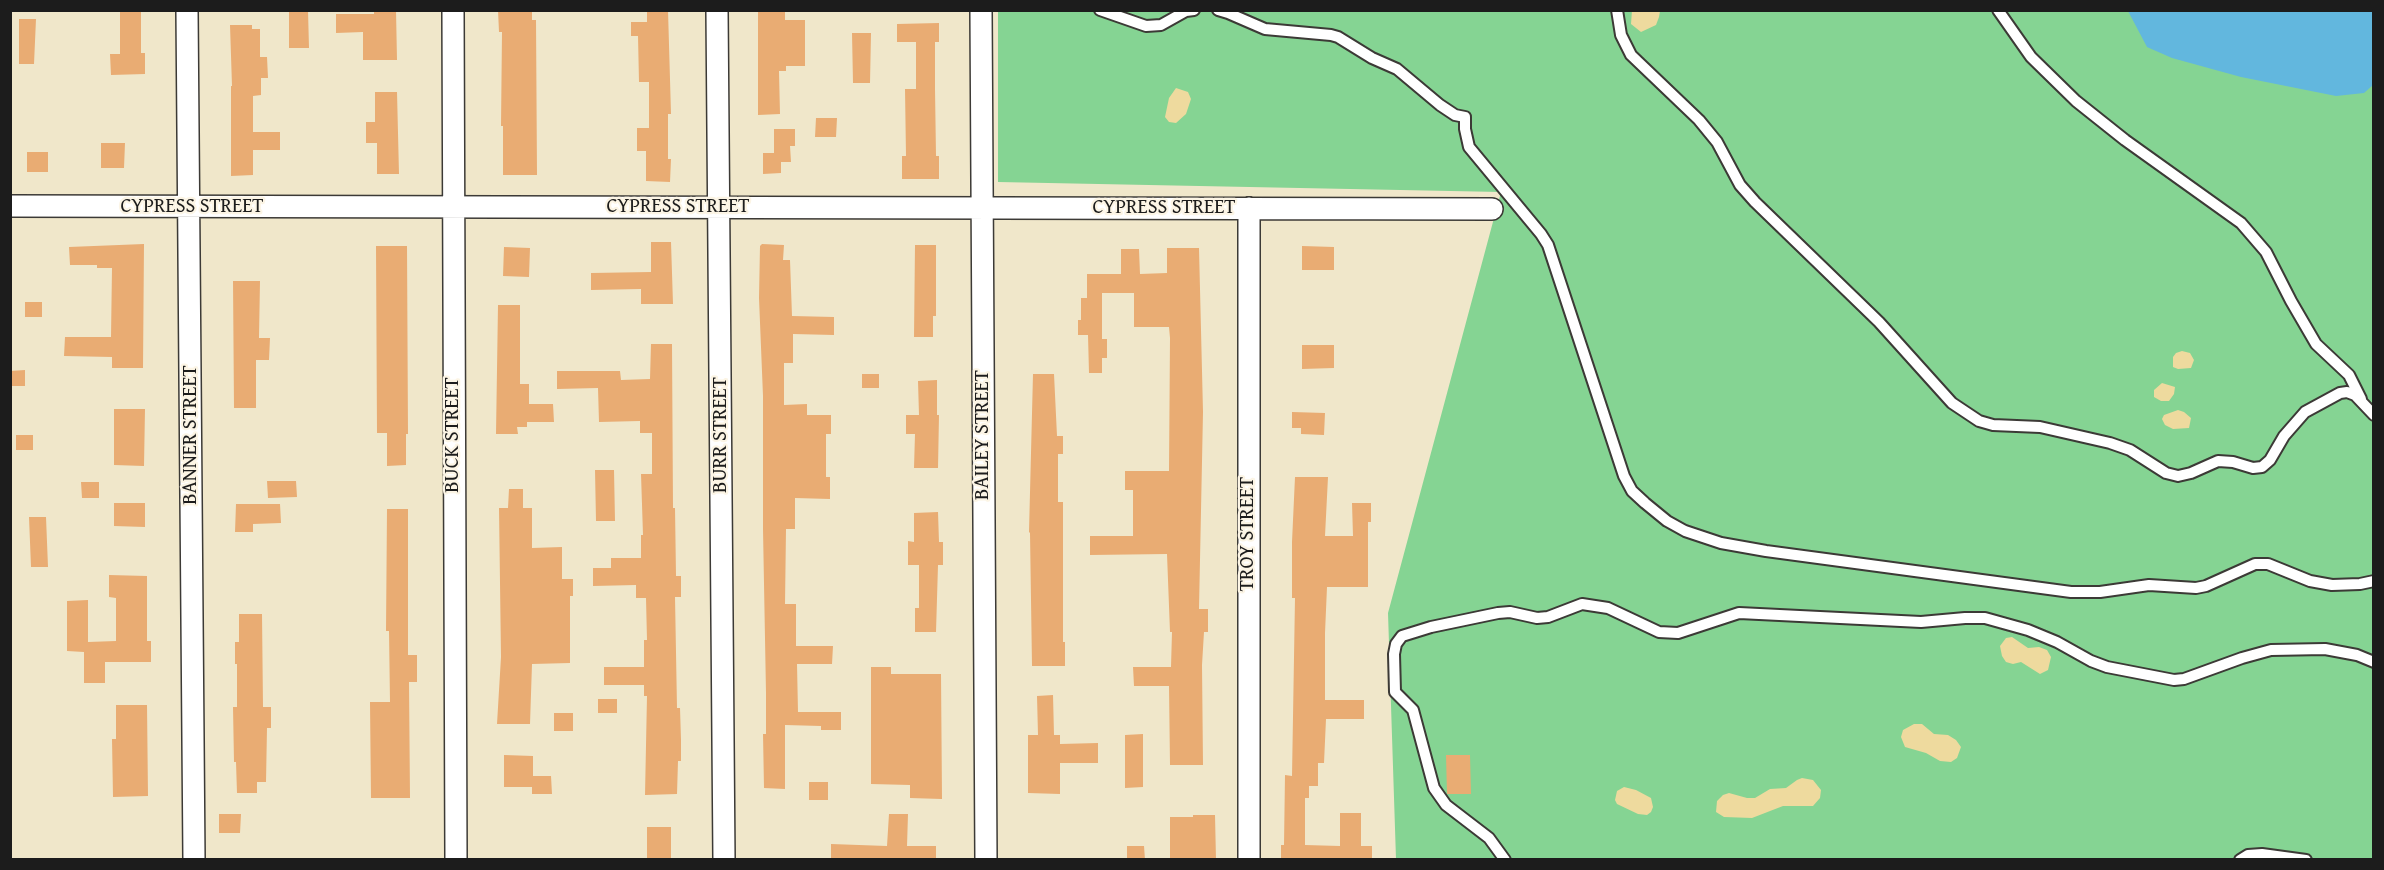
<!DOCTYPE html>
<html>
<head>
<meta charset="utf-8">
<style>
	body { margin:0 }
	#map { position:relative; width:2384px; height:870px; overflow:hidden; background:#f0e7ca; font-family:"Gentium Book Plus",serif }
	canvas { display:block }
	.frame { position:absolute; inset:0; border:12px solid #1c1c1c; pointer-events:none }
</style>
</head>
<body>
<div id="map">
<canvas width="2384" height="870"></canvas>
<div class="frame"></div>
</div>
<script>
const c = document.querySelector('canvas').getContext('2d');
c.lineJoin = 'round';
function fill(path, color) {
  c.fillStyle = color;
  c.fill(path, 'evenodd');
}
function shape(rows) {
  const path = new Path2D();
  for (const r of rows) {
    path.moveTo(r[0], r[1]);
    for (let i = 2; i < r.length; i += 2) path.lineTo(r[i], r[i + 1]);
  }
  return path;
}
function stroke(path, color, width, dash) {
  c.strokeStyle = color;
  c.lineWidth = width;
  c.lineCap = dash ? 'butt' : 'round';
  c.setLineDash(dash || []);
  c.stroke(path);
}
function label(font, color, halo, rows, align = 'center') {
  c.font = font + ' "Gentium Book Plus",serif';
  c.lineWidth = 4.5;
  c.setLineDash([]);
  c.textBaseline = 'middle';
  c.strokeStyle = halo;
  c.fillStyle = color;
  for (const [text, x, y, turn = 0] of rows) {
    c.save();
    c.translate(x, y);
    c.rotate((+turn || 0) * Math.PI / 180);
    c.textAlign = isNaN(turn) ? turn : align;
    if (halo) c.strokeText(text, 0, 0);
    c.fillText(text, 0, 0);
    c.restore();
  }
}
fill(shape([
	[998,11,2373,11,2373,859,1396,859,1388,613,1501,192,998,182]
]), '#85d493');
fill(shape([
	[1632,10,1660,11,1659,17,1656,25,1641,32,1631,24],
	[1176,88,1188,92,1191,99,1186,114,1176,123,1169,122,1165,117,1169,98],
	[2182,351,2190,353,2194,360,2191,368,2178,369,2173,367,2173,357,2176,353],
	[2162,383,2175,387,2174,394,2169,401,2161,401,2154,397,2154,390],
	[2178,410,2184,412,2191,418,2189,428,2173,429,2165,425,2162,419,2164,415],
	[2012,637,2028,648,2039,647,2047,650,2051,657,2048,670,2040,674,2021,662,2013,664,2006,662,2002,656,2000,646,2006,638],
	[1914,724,1922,724,1934,734,1948,735,1956,740,1961,747,1957,758,1951,762,1940,761,1926,753,1905,747,1901,737,1903,730],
	[1802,778,1813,780,1821,790,1820,798,1813,806,1783,806,1752,818,1724,817,1716,812,1717,801,1723,795,1729,793,1747,798,1755,798,1770,789,1786,788,1797,780],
	[1624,787,1636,790,1651,798,1653,807,1651,812,1647,815,1638,814,1617,804,1615,800,1617,791]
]), '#eeda9e');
fill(shape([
	[2128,11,2373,11,2373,85,2364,93,2336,96,2241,77,2172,58,2147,47]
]), '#62b7de');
fill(shape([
	[120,10,141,10,141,53,145,53,145,74,111,75,110,54,120,54],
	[289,10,308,10,309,48,289,48],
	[374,10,396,10,397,60,363,60,363,32,336,33,336,14,374,14],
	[498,10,532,10,532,20,536,20,537,175,503,175,503,126,501,126,502,32,499,32],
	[647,10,668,10,671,114,668,114,668,159,671,159,670,182,646,181,646,151,637,151,637,128,649,128,649,82,639,82,638,36,631,36,631,22,647,22],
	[758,10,785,10,785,20,805,20,805,66,786,66,786,71,779,71,780,114,758,115],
	[19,19,36,19,34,64,19,64],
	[939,23,939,42,935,42,935,89,936,156,939,156,939,179,902,179,902,156,906,156,905,89,916,89,916,42,897,42,897,24],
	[230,25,252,25,252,29,260,29,260,57,267,57,268,78,261,78,261,95,253,96,253,132,280,132,280,150,253,150,253,175,231,176,231,86,232,86],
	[852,33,871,33,870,83,853,83],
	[375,92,397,92,399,174,377,174,377,143,366,143,366,122,375,122],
	[816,118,837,118,836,137,815,137],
	[774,129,795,129,795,146,790,146,791,162,781,162,781,173,763,174,763,153,774,153],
	[101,143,125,143,124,168,101,168],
	[27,152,48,152,48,172,27,172],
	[651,242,671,242,673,304,641,304,641,289,591,290,591,273,651,272],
	[144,244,143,368,112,368,112,357,64,356,65,337,111,337,112,268,97,268,97,265,70,265,69,247],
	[762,244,784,245,783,260,790,260,792,316,834,317,834,335,793,334,793,363,784,363,784,405,807,404,807,415,831,415,831,434,826,434,826,477,830,477,830,499,795,498,795,529,786,529,785,604,796,604,796,646,833,646,832,664,797,664,798,712,841,712,841,730,821,730,821,726,785,725,785,789,764,788,763,734,766,734,766,693,763,529,763,396,759,298,760,246],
	[915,245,936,245,936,316,933,316,933,337,914,337],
	[376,246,407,246,408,434,406,434,406,465,387,466,387,433,377,433],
	[1302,246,1334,247,1334,270,1302,270],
	[504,247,530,248,529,277,503,276],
	[1167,248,1199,248,1203,412,1199,609,1208,609,1208,632,1204,632,1202,665,1203,765,1170,765,1169,686,1134,686,1133,667,1171,667,1172,632,1170,632,1167,554,1090,555,1090,536,1133,536,1133,490,1125,490,1125,471,1169,471,1170,338,1169,327,1134,327,1134,293,1102,293,1102,339,1107,339,1107,358,1102,358,1102,373,1089,373,1088,335,1078,335,1078,320,1081,320,1081,298,1087,298,1087,274,1121,274,1121,249,1139,249,1140,274,1167,273],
	[233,281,260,281,259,338,270,338,269,360,256,360,256,408,234,408],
	[25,302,42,302,42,317,25,317],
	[498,305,520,305,520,384,529,384,529,404,553,404,554,422,527,422,527,427,517,427,518,434,496,434],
	[651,344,672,344,673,508,675,508,676,576,681,576,681,597,675,597,677,708,680,708,681,740,681,761,678,761,677,794,645,795,647,696,644,696,644,685,604,685,604,667,644,667,644,640,647,640,646,598,636,598,636,585,593,586,593,568,611,568,611,558,641,558,641,535,643,535,641,474,652,474,652,433,640,433,640,421,599,422,598,388,557,389,557,371,620,371,621,380,650,379],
	[1302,345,1334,345,1334,368,1302,369],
	[25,370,25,386,10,386,10,371],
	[862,374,879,374,879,388,862,388],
	[1033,374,1054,374,1057,436,1063,436,1063,454,1058,454,1058,502,1063,502,1063,642,1065,642,1065,666,1032,666,1030,533,1029,532],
	[937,380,937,415,939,415,938,468,914,468,915,434,906,434,906,415,919,415,918,381],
	[114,409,145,409,144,466,114,465],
	[1292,412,1325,413,1324,435,1301,434,1301,428,1292,428],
	[16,435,33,435,33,450,16,450],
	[595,470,614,470,615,521,596,521],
	[1295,477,1328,477,1325,536,1353,536,1352,503,1371,503,1371,522,1368,522,1368,587,1327,587,1325,633,1325,700,1364,700,1364,719,1326,719,1324,763,1318,763,1318,786,1309,786,1309,798,1305,798,1305,845,1340,846,1340,813,1361,813,1361,846,1372,846,1372,860,1281,860,1281,845,1284,845,1285,775,1292,776,1295,598,1292,598,1292,542],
	[267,481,296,481,297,497,268,498],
	[81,482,99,482,99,498,82,498],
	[509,489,523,489,523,508,532,508,532,548,562,547,562,579,573,579,573,596,570,596,570,663,532,664,530,724,497,724,501,657,499,508,508,508],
	[114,503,145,503,145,527,114,526],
	[236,504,280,504,281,523,253,524,253,532,235,532],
	[387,509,408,509,408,655,417,655,417,682,409,682,410,798,371,798,370,702,390,702,389,631,386,631],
	[938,512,939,542,943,542,943,565,938,565,936,632,915,632,915,608,919,608,919,565,908,565,908,541,914,542,914,513],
	[29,517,46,517,48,567,31,567],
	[109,575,147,576,147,641,151,641,151,662,105,662,105,683,84,683,84,652,67,651,67,601,88,600,88,642,116,641,116,598,109,597],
	[239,614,262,614,263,707,271,707,271,728,267,728,266,782,257,782,257,793,237,793,236,762,234,762,233,707,237,707,237,664,235,664,235,642,239,642],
	[871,667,891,667,891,674,941,674,942,799,910,798,910,785,871,784],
	[1053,695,1054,735,1060,735,1060,744,1098,743,1098,763,1060,763,1060,794,1028,793,1028,735,1038,735,1037,696],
	[598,699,617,699,617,713,598,713],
	[116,705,147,705,148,796,113,797,112,739,116,739],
	[554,713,573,713,573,731,554,731],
	[1143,734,1143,787,1125,788,1125,735],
	[504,755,533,756,533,776,551,776,552,794,532,794,532,787,504,787],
	[1446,755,1470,755,1471,794,1447,794],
	[809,782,828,782,828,800,809,800],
	[219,814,241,814,240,833,219,833],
	[889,814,908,814,907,846,936,846,936,860,831,860,831,844,887,846],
	[1193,815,1215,815,1216,860,1170,860,1170,817,1193,817],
	[647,827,671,827,671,860,647,860],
	[1127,846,1144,846,1145,860,1127,860]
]), '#e9ac73');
const lane = shape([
	[1100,10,1146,26,1161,25,1186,11,1194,10],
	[1218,10,1228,13,1265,29,1331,35,1338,37,1372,58,1397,69,1440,105,1455,115,1465,117,1465,129,1469,147,1541,234,1548,245,1624,476,1632,491,1645,503,1667,521,1685,531,1721,543,1766,551,2071,592,2100,592,2149,585,2196,588,2206,586,2255,564,2268,564,2310,581,2332,585,2360,584,2374,581],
	[1617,10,1621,35,1631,55,1699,120,1717,142,1740,185,1755,202,1879,322,1952,403,1979,421,1993,425,2040,427,2110,443,2130,450,2166,473,2178,476,2191,473,2218,461,2233,462,2253,468,2262,467,2270,460,2284,436,2305,412,2340,393,2347,392,2355,395,2374,415],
	[1998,10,2031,57,2076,101,2125,140,2241,223,2266,252,2291,301,2316,344,2349,375,2361,399],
	[1505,860,1489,838,1446,805,1434,788,1413,710,1395,692,1394,654,1396,644,1402,636,1431,627,1498,613,1510,612,1537,618,1548,617,1582,604,1608,608,1659,632,1678,633,1739,613,1921,622,1965,618,1985,618,2028,630,2057,642,2091,661,2107,667,2174,680,2184,679,2242,658,2271,650,2325,649,2357,655,2374,662],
	[2240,860,2248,855,2262,854,2306,860]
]);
const street = shape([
	[187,10,194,860],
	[453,10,456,860],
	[717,10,724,860],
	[981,10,986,860],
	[10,206,1492,209],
	[1249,208,1249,860]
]);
stroke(lane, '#3c3a36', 14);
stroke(street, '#3c3a36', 24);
stroke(lane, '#fff', 10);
stroke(street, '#fff', 21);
label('20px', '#1c1c1c', '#fcf5e5', [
	["CYPRESS STREET",192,207],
	["CYPRESS STREET",678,207],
	["CYPRESS STREET",1164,208],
	["BANNER STREET",191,435,-90],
	["BUCK STREET",453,435,-90],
	["BURR STREET",721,435,-90],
	["BAILEY STREET",983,435,-90],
	["TROY STREET",1248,534,-90]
]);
</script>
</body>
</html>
